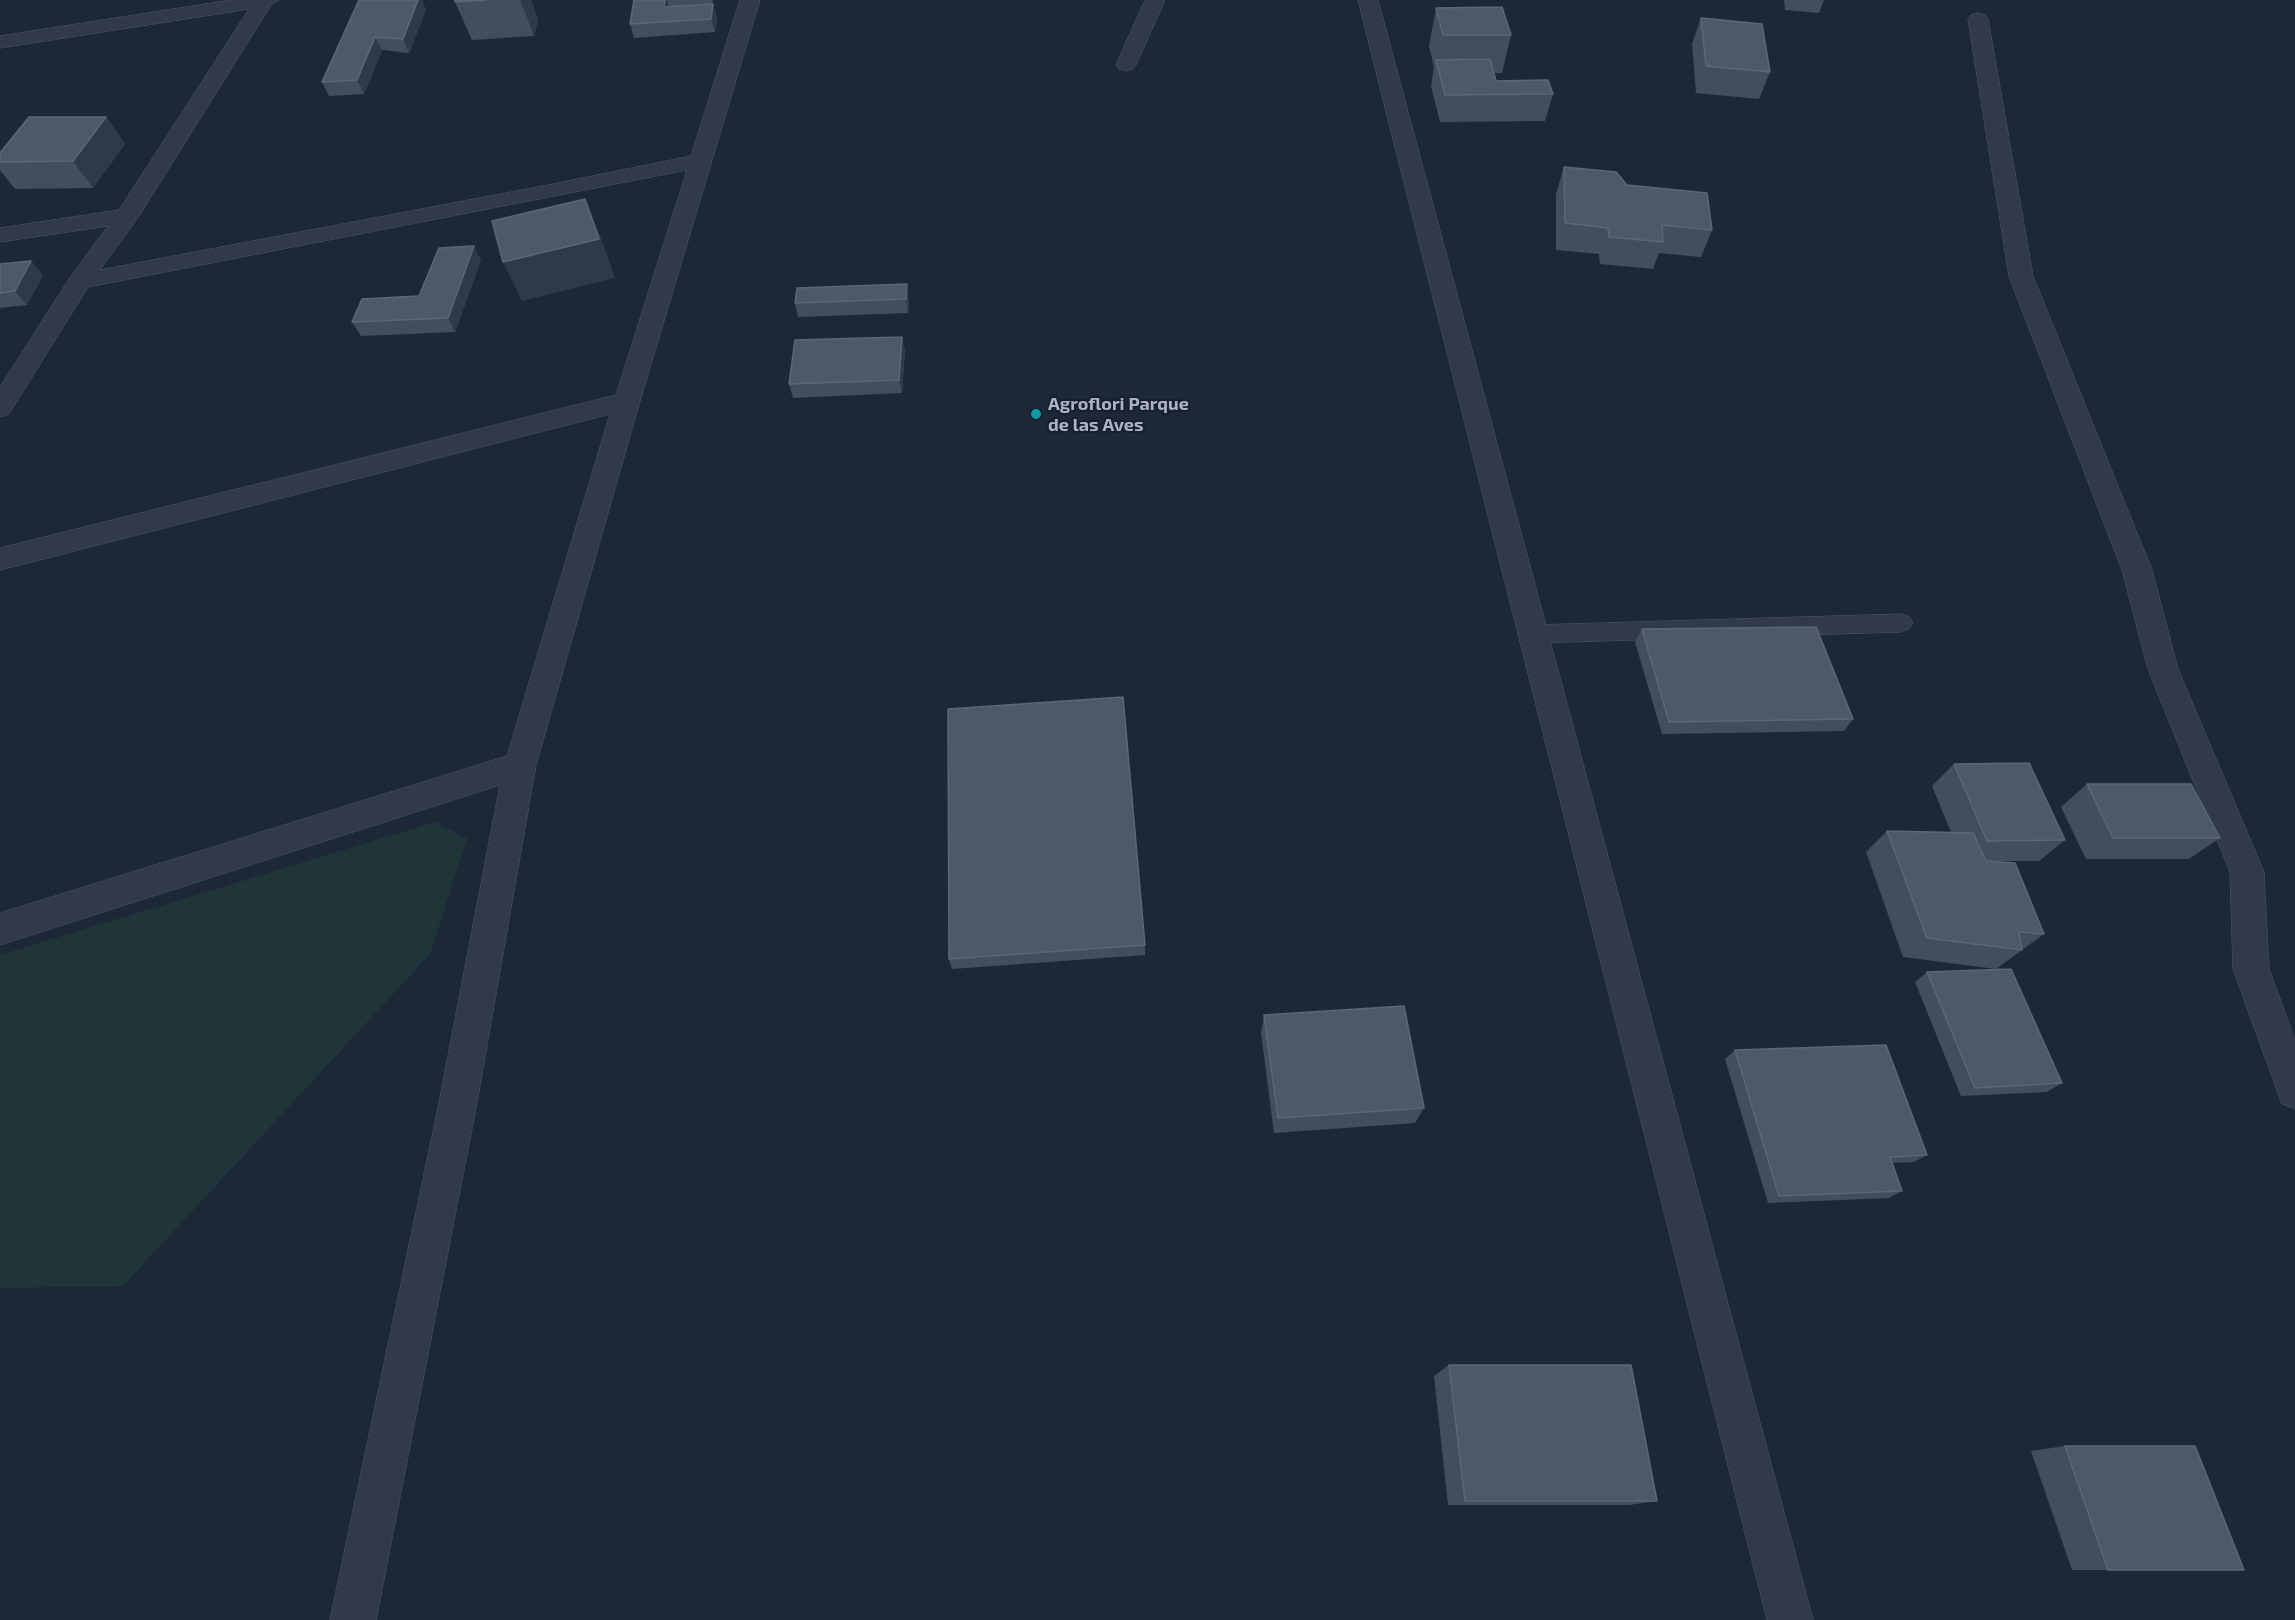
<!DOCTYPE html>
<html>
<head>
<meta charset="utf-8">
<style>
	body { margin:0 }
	canvas { display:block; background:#1d2837 }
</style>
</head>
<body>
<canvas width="2295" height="1620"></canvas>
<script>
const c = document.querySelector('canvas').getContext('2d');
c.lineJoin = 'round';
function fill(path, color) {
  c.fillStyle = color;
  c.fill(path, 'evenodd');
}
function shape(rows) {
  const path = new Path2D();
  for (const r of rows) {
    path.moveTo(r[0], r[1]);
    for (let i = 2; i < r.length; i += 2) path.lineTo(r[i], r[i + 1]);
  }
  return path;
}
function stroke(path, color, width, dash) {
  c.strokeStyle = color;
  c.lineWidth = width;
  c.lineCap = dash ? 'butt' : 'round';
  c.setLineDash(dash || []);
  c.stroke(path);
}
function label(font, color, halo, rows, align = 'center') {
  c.font = font + ' "Exo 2",sans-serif';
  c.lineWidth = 4.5;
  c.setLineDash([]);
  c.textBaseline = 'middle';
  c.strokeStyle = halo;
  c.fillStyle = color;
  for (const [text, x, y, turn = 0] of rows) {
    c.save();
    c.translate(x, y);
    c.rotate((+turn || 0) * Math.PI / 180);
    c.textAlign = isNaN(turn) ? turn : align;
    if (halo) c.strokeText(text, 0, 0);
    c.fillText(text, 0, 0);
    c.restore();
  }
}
fill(shape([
	[435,822,467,839,430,954,123,1286,0,1288,0,955]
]), '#1f3538');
const service = shape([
	[1901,614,1909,617,1913,623,1909,629,1901,632,1534,643,1526,640,1522,634,1526,628,1534,625,1901,614]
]);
const minor = shape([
	[231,0,279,0,271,5,139,216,100,270,548,185,691,156,740,0,760,0,640,401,536,765,476,1108,376,1620,330,1620,438,1108,500,785,0,945,0,913,507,756,610,414,0,570,0,548,616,395,687,170,88,287,9,414,0,417,0,387,71,276,108,226,0,242,0,228,119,210,249,9,0,48,0,36,231,0],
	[1145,0,1165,0,1136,65,1133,69,1126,71,1119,69,1116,65,1145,0],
	[1358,0,1378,0,1813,1620,1767,1620,1358,0],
	[1978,13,1985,15,1988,19,2033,276,2152,570,2178,669,2264,872,2269,969,2295,1040,2295,1109,2282,1104,2233,969,2230,872,2148,669,2122,570,2009,276,1968,19,1971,15,1978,13]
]);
stroke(service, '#4e5766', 1);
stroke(minor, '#4e5766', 1);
fill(service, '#313a48');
fill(minor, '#313a48');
fill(shape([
	[359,0,426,10,409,53,382,50,364,94,329,96,322,82],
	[455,0,531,0,538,20,534,36,472,40,455,2],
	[634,0,713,0,712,4,717,17,715,32,634,38,630,24],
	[1784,0,1824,0,1819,13,1785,10],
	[1436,8,1511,35,1502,73,1494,73,1496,81,1553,94,1545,121,1440,122,1431,86,1434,67,1429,46],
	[1701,18,1770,72,1759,99,1696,93,1692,44],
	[106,117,125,144,93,188,15,189,0,170,0,153],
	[1564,167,1627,185,1712,230,1701,257,1659,253,1653,269,1600,264,1599,254,1556,250,1556,194],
	[481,260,455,332,361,336,352,322,419,296],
	[31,261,43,275,27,305,0,308,0,264],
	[909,298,908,313,798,317,795,303],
	[905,350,902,393,793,398,789,384],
	[1642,629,1853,719,1844,731,1662,734,1635,642],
	[1954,764,2065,840,2039,861,1989,861,2044,934,1996,969,1903,957,1866,852,1887,831,1951,832,1932,786],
	[2087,784,2220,838,2189,859,2086,859,2061,807],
	[1145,945,1145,955,952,969,949,959],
	[1927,972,2062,1083,2047,1092,1961,1096,1915,982],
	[1264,1015,1424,1108,1415,1123,1274,1133,1261,1033],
	[1735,1050,1927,1155,1914,1162,1892,1163,1902,1191,1889,1198,1768,1203,1725,1059],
	[1449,1365,1657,1501,1629,1505,1448,1505,1434,1376],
	[2065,1446,2244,1570,2072,1570,2031,1451]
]), '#414e60');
fill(shape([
	[418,0,422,0,426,10,409,53,403,39],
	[520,0,531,0,538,20,534,36],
	[665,0,667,0,670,8,664,7],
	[713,4,717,17,715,32,711,19],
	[375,37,382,50,364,94,357,80],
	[106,117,125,144,93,188,73,161],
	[585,199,601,238,615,278,522,301,503,262],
	[474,246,481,260,455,332,448,318],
	[31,261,43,275,27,305,15,291],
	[907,284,909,298,908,313,906,299],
	[902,337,905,350,902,393,899,380]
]), '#2e3a4b');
const building = shape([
	[359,0,418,0,403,39,375,37,357,80,322,82,359,0],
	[455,0,486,0,455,2,455,0],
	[634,0,665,0,664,7,713,4,711,19,630,24,634,0],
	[1502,7,1511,35,1443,35,1436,8,1502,7],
	[1701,18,1762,24,1770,72,1706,66,1701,18],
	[1490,59,1496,81,1548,80,1553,94,1445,95,1436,60,1490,59],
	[29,117,106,117,73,161,0,162,0,153,29,117],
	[1564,167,1616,172,1627,185,1707,193,1712,230,1662,225,1663,242,1609,237,1608,228,1565,223,1564,167],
	[585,199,599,239,503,262,492,221,585,199],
	[474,246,448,318,352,322,362,299,419,296,439,248,474,246],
	[31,261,15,291,0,293,0,264,31,261],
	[907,284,906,299,795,303,797,288,907,284],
	[902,337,899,380,789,384,795,340,902,337],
	[1816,627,1853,719,1669,722,1642,629,1816,627],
	[1123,697,1145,945,949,959,948,709,1123,697],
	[2029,763,2065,840,1987,841,1954,764,2029,763],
	[2087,784,2191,784,2220,838,2113,838,2087,784],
	[1887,831,1973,833,1986,861,2015,863,2044,934,2019,932,2022,950,1927,938,1887,831],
	[2011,969,2062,1083,1975,1088,1927,972,2011,969],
	[1404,1006,1424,1108,1278,1118,1264,1015,1404,1006],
	[1886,1045,1927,1155,1890,1157,1902,1191,1779,1196,1735,1050,1886,1045],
	[1449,1365,1631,1365,1657,1501,1465,1501,1449,1365],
	[2065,1446,2195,1446,2244,1570,2108,1570,2065,1446]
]);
fill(building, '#4c596b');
stroke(building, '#5b6779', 1.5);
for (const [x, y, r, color] of [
	[1036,414,6,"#0f9aa8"]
]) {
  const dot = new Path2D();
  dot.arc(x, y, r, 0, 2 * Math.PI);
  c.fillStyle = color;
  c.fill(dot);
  stroke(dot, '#171f2c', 2);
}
label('bold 18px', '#aab4c5', '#171f2c', [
	["Agroflori Parque",1048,404],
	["de las Aves",1048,425]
], 'left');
</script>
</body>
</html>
